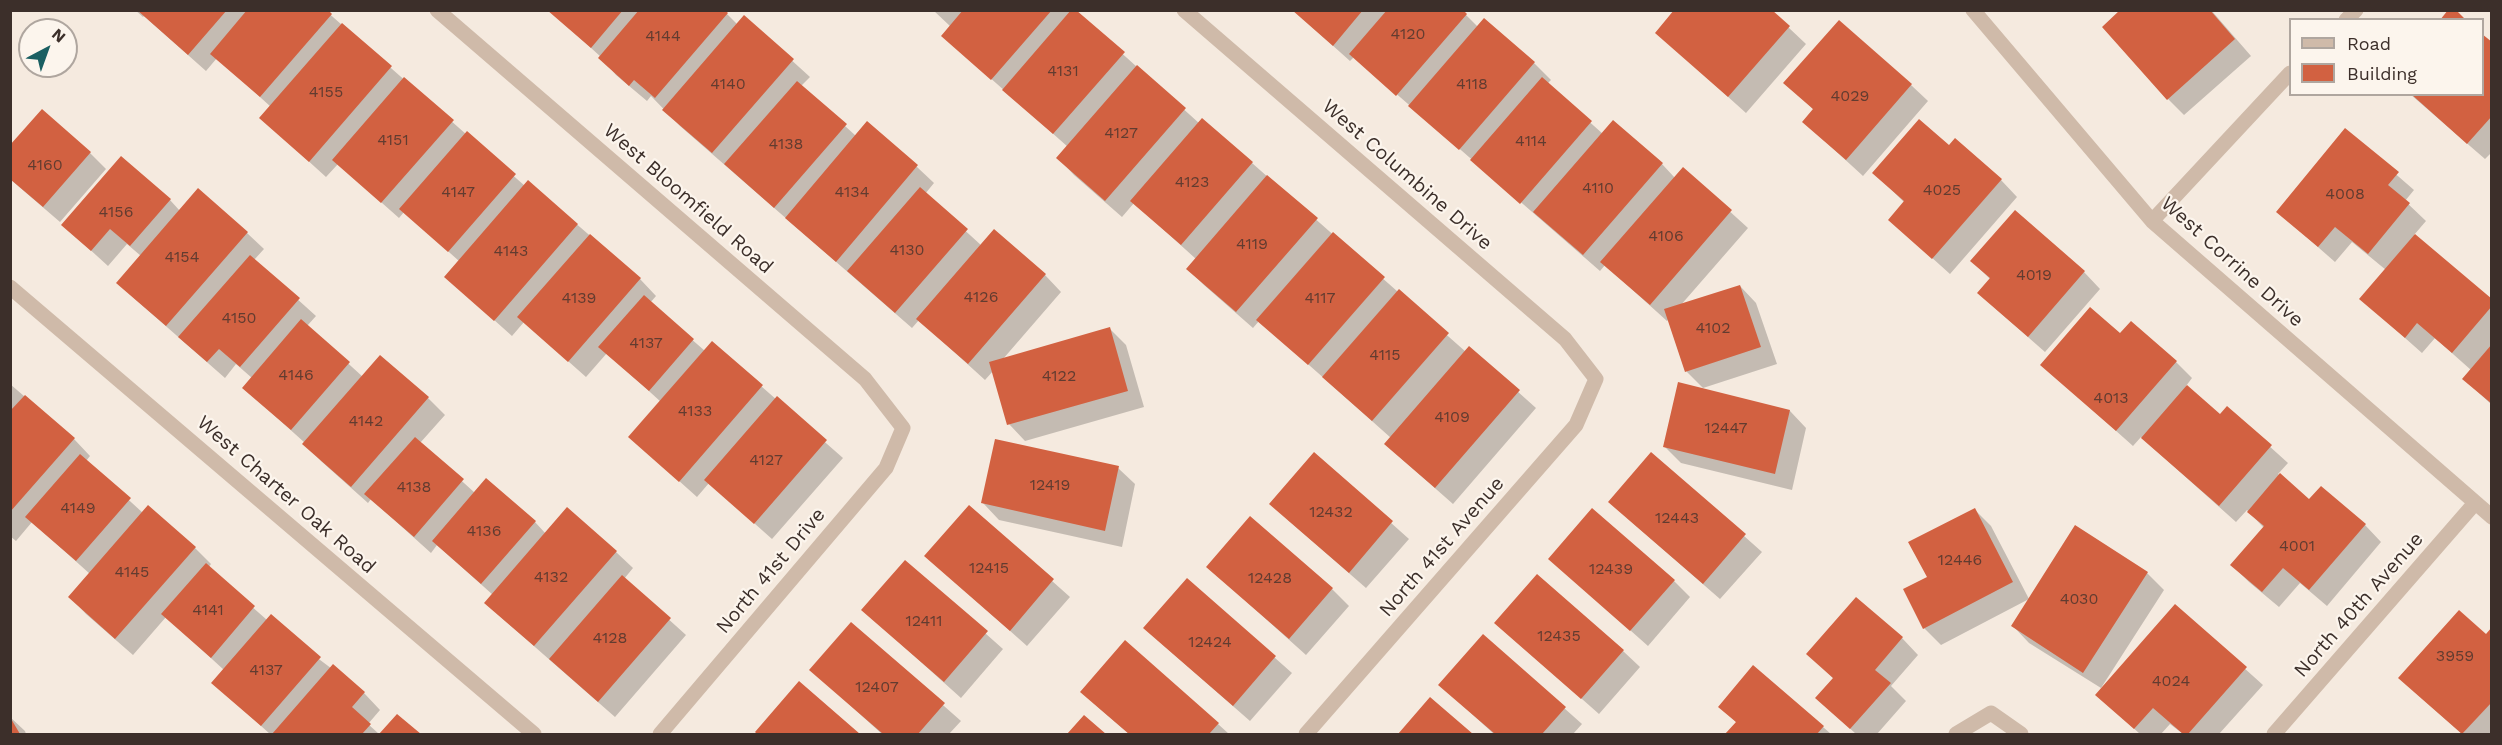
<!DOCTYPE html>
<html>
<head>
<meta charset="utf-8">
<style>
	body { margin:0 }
	#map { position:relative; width:2502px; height:745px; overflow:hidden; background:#f5eadf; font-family:"Work Sans",sans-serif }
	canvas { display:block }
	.frame { position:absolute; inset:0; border:12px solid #3c2f2a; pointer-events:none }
	.legend { position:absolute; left:2289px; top:18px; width:195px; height:78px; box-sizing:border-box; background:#fcf5ed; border:2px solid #afa69f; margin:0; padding:8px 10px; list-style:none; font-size:18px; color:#3c2f2a }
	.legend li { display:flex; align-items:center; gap:12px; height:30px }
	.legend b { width:30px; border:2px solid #afa69f }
	.north { position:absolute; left:18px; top:18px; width:60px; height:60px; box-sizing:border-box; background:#fcf5ed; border:2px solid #afa69f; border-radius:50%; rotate:41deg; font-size:16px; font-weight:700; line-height:24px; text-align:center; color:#3c2f2a }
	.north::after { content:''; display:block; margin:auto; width:21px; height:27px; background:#1a5f62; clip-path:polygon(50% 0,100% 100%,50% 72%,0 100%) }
</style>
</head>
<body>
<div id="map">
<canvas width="2502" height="745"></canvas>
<div class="frame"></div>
<ul class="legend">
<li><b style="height:8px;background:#cfbaa9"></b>Road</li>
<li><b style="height:16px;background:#d26141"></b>Building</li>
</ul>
<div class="north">N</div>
</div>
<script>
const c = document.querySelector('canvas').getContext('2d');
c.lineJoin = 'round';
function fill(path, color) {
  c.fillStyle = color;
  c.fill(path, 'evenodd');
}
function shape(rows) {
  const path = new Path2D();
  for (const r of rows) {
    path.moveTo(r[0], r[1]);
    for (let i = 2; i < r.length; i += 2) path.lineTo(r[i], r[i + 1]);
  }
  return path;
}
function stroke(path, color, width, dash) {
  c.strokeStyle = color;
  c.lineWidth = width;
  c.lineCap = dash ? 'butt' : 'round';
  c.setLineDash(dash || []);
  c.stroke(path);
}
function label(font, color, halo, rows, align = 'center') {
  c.font = font + ' "Work Sans",sans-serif';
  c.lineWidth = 4.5;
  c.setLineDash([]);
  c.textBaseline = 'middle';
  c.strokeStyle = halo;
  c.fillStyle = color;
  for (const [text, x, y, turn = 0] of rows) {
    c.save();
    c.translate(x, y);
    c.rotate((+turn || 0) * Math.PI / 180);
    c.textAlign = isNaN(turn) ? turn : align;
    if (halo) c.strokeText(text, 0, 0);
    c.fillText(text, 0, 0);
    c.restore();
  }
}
fill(shape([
	[135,10,325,10,525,186,528,182,640,279,656,296,650,303,705,351,712,343,843,458,772,539,709,483,697,497,630,437,661,402,607,353,586,377,524,322,512,336,446,277,459,261,404,212,399,218,338,164,326,177,261,118,271,107,217,58,206,71,144,16,143,17],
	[549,10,723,10,738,25,744,17,810,77,801,86,856,136,867,124,917,167,934,183,925,194,982,246,1045,275,1061,292,1003,359,1110,329,1126,345,1144,407,1025,441,1009,424,993,371,985,380,919,320,912,328,680,126,651,96,647,101,616,75,601,57],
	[933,10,1069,10,1071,13,1074,10,1200,124,1252,163,1466,352,1469,348,1536,408,1453,504,1403,460,1386,444,1391,438,1326,380,1259,321,1253,328,1204,285,1188,269,1196,259,1134,203,1122,217,1074,175,1058,158,1068,147,943,36,951,27],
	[1293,10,1461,10,1478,27,1484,20,1534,63,1551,80,1547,84,1603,134,1662,164,1675,178,1683,169,1748,228,1680,306,1740,286,1756,303,1777,364,1703,388,1687,372,1669,319,1667,321,1605,265,1600,271,1354,57,1350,61],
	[1770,10,1806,44,1746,113,1657,33],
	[2123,10,2211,10,2251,56,2184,115,2168,99],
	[2492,44,2492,152,2485,159,2410,94,2482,94],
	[1786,83,1911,85,1928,101,1863,176,1804,122,1814,110],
	[2345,130,2414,190,2405,201,2426,221,2414,235,2492,301,2492,405,2464,379,2471,370,2435,338,2422,353,2361,299,2386,270,2352,242,2335,262,2278,212],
	[1949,147,2001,180,2017,197,1950,274,1890,220,1905,203,1874,173],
	[90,153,106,169,60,222,10,179],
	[170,200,180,211,247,233,264,249,254,260,316,316,307,326,363,377,380,357,428,398,445,415,420,443,475,493,535,522,546,534,616,552,633,568,624,579,686,635,615,717,503,619,486,603,493,595,437,545,431,553,371,499,368,503,321,461,305,443,244,388,252,378,236,364,225,378,135,299,118,283,141,256,127,244,108,266,63,225],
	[1972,261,2084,272,2100,289,2045,352,1996,309,1991,280],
	[2120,335,2176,362,2192,378,2186,386,2220,416,2227,408,2288,463,2278,474,2310,501,2365,525,2381,542,2327,606,2300,583,2279,607,2249,582,2232,565,2264,528,2247,510,2236,522,2141,437,2133,446,2042,365],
	[10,384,74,439,90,456,86,461,143,513,195,548,211,564,208,568,267,620,364,693,380,710,368,724,379,734,270,734,213,683,224,670,166,617,133,655,86,614,70,597,90,574,32,522,16,541,10,536],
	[1790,411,1806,428,1792,490,1681,463,1664,446],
	[1314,454,1409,539,1366,588,1288,520],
	[1652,454,1762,552,1720,599,1627,518],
	[1118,468,1135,484,1122,547,999,520,983,503],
	[969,507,1070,597,1027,646,926,556],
	[1974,509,1991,526,2029,599,1941,645,1924,628,1929,578],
	[1550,559,1674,581,1690,597,1648,646],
	[905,562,1003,649,961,698,863,610],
	[1208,567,1332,589,1349,606,1306,655],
	[2147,573,2164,590,2101,688,2029,643,2013,626],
	[1187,580,1292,673,1250,721,1162,644],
	[2175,606,2263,685,2219,734,2183,734,2170,724,2161,734,2140,734,2097,695],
	[1496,623,1623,651,1640,667,1599,714],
	[851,624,961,721,949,734,882,734,811,670],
	[2492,631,2492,734,2462,734,2417,694],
	[1483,636,1582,724,1573,734,1494,734,1440,685],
	[1902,638,1918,655,1891,686,1906,701,1877,734,1856,734,1817,698,1834,679,1808,654],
	[1125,643,1218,724,1229,734,1129,734,1099,708,1082,692],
	[1754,667,1823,727,1831,734,1727,734,1737,723,1720,707],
	[799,683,858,734,759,734,757,732],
	[1430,699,1470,734,1400,734],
	[397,716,419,734,381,734],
	[10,717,25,731,26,734,10,734]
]), '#0003');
fill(shape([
	[137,10,227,10,188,55],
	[247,10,328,10,332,14,260,97,210,54],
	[547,10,623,10,591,48],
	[639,10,725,10,728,13,655,98,634,80,629,86,598,58],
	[963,10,1052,10,991,80,941,36],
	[1071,10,1076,10,1125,52,1053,134,1002,90],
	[1292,10,1363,10,1333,46],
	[1387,10,1463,10,1467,14,1396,96,1349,54],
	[1674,10,1772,10,1790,26,1728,97,1655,33],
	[2120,10,2210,10,2235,39,2167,100,2102,27],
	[2448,10,2456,10,2466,20,2440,20],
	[744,15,794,59,712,153,662,110],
	[1484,18,1535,62,1459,150,1408,106],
	[1839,20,1912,84,1846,160,1802,122,1813,109,1783,83],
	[342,23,392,66,309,162,259,118],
	[2482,34,2492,42,2492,116,2467,144,2411,94,2482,94],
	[1137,65,1186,108,1105,201,1056,158],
	[404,77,454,120,381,203,332,160],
	[1542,77,1592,121,1520,204,1470,160],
	[797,81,847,124,774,208,724,164],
	[42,109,91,152,43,207,10,179,10,145],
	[1202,118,1253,162,1181,245,1130,201],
	[1919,119,1949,145,1955,138,2002,179,1932,259,1888,220,1904,201,1872,173],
	[1613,120,1663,163,1583,255,1533,212],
	[867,121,918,165,836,262,785,218],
	[2345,128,2399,172,2388,185,2410,203,2368,254,2335,227,2318,247,2276,212],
	[467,131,516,174,448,252,399,209],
	[121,156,171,199,130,246,110,229,91,251,61,225],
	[1683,167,1732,210,1650,305,1600,262],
	[1267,175,1318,218,1236,312,1186,269],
	[528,180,578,224,494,321,444,277],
	[920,187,968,229,895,313,847,271],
	[198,188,248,232,166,326,116,283],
	[2015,210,2085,271,2028,337,1977,293,1990,278,1970,261],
	[994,229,1046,274,968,364,916,319],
	[1333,232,1385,277,1308,365,1256,320],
	[590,234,641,278,568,362,517,317],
	[2415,234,2492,299,2492,306,2452,353,2417,323,2405,338,2359,299],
	[250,255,300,298,240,367,219,349,207,362,178,337],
	[1740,285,1761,347,1685,372,1664,309],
	[1399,289,1449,333,1372,421,1322,377],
	[644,295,694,339,649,391,598,347],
	[2090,307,2120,333,2131,321,2177,361,2116,431,2040,365],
	[301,319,350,362,291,430,242,388],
	[1110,327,1128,391,1007,425,989,362],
	[712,341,763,385,679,482,628,437],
	[2492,344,2492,404,2462,379],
	[1469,346,1520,390,1435,488,1384,444],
	[380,355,429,397,351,487,302,444],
	[1678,382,1790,410,1775,474,1663,447],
	[2187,385,2220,414,2227,406,2272,445,2219,506,2141,438],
	[25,395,75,438,10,512,10,411],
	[777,396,827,440,754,524,704,480],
	[415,437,464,479,414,537,364,494],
	[995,439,1119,466,1105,531,981,503],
	[1314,452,1393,521,1349,573,1269,504],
	[1651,452,1746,534,1703,584,1608,502],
	[80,454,131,498,76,561,25,517],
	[2280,473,2309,499,2321,486,2366,524,2309,590,2283,568,2262,592,2230,565,2264,526,2247,512],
	[486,478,536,521,481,584,432,541],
	[148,505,196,547,115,639,68,597],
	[969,505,1054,579,1010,631,924,556],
	[567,507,617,551,534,646,484,603],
	[1592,508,1675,580,1630,631,1548,559],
	[1975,508,2013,582,1923,629,1903,589,1927,577,1908,542],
	[1250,516,1333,588,1289,639,1206,567],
	[2075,525,2148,572,2083,673,2011,626],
	[905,560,988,631,944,682,861,610],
	[206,563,255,606,211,658,161,614],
	[1537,574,1624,650,1581,699,1494,623],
	[622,575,671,618,598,702,549,659],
	[1187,578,1276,656,1233,706,1143,628],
	[1856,597,1903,637,1875,670,1891,683,1850,729,1815,698,1833,678,1806,654],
	[2175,604,2247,667,2188,734,2183,734,2153,708,2134,729,2095,695],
	[2459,610,2486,634,2492,627,2492,702,2462,734,2398,678],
	[271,614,321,657,261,726,211,683],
	[851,622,945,703,918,734,883,734,809,670],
	[1483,634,1566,707,1542,734,1495,734,1438,685],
	[1125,640,1219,723,1209,734,1129,734,1080,692],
	[333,664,365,692,352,707,371,724,362,734,272,734],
	[1753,665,1824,726,1817,734,1725,734,1736,722,1718,707],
	[799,681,860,734,757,734,755,732],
	[1430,697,1473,734,1398,734],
	[397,714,421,734,379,734],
	[1084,715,1106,734,1067,734],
	[10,717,20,734,10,734]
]), '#d26141');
stroke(shape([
	[437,10,865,379,903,428,886,468,660,734],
	[1184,10,1565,339,1596,379,1576,425,1306,734],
	[1973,10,2152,221,2492,517],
	[2346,20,2356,10],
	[2152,221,2290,73],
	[10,287,534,734],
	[1956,734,1991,713,2021,734],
	[2274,734,2475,503]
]), '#cfbaa9', 15);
label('16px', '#623c30', null, [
	["4120",1408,34],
	["4144",663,36],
	["4131",1063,71],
	["4140",728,84],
	["4118",1472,84],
	["4155",326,92],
	["4029",1850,96],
	["4127",1121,133],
	["4151",393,140],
	["4114",1531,141],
	["4138",786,144],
	["4160",45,165],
	["4123",1192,182],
	["4110",1598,188],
	["4025",1942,190],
	["4147",458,192],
	["4134",852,192],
	["4008",2345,194],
	["4156",116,212],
	["4106",1666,236],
	["4119",1252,244],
	["4130",907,250],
	["4143",511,251],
	["4154",182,257],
	["4019",2034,275],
	["4126",981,297],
	["4139",579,298],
	["4117",1320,298],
	["4150",239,318],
	["4102",1713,328],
	["4137",646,343],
	["4115",1385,355],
	["4146",296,375],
	["4122",1059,376],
	["4013",2111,398],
	["4133",695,411],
	["4109",1452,417],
	["4142",366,421],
	["12447",1726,428],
	["4127",766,460],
	["12419",1050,485],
	["4138",414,487],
	["4149",78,508],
	["12432",1331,512],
	["12443",1677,518],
	["4136",484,531],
	["4001",2297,546],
	["12446",1960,560],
	["12415",989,568],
	["12439",1611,569],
	["4145",132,572],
	["4132",551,577],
	["12428",1270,578],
	["4030",2079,599],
	["4141",208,610],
	["12411",924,621],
	["12435",1559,636],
	["4128",610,638],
	["12424",1210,642],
	["3959",2455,656],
	["4137",266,670],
	["4024",2171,681],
	["12407",877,687]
]);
label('20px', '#3c2f2a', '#fcf5ed', [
	["West Columbine Drive",1407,175,41],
	["West Bloomfield Road",688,199,41],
	["West Corrine Drive",2232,262,42],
	["West Charter Oak Road",286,495,41],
	["North 41st Avenue",1442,547,-49],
	["North 41st Drive",771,571,-50],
	["North 40th Avenue",2359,605,-49]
]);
</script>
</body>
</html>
